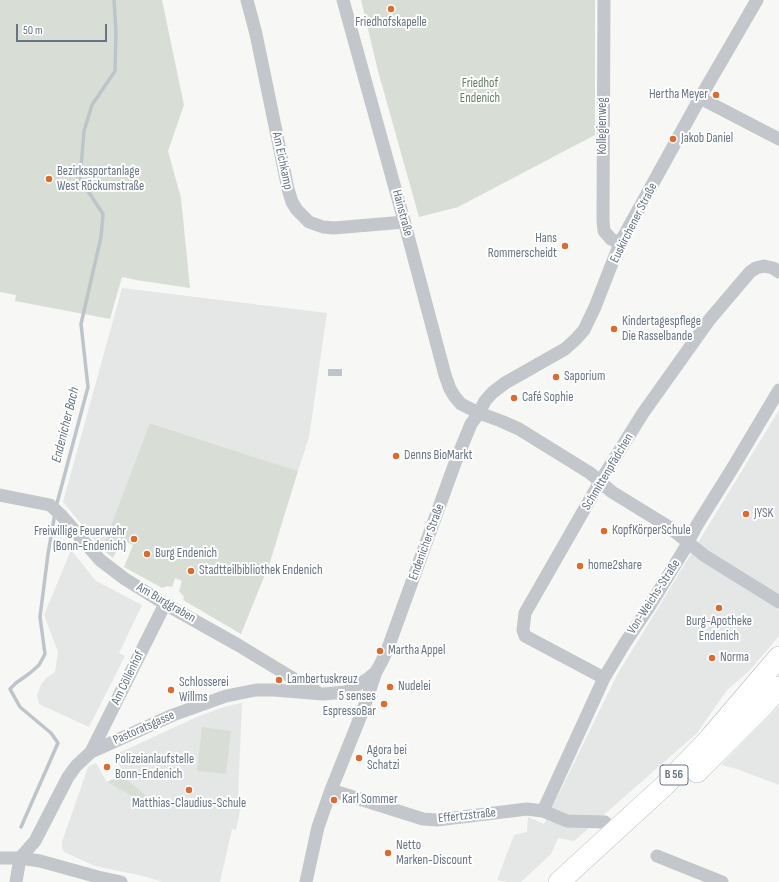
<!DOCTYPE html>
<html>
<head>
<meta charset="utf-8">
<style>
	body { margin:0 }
	#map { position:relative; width:779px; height:882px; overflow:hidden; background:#f7f7f5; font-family:"Sofia Sans Condensed",sans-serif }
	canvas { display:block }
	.scale { position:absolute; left:16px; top:24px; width:91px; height:18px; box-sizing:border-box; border:2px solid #687484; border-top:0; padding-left:5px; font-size:12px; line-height:14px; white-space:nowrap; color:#687484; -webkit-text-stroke:3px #fff; paint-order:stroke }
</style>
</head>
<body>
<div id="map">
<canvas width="779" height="882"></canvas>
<div class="scale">50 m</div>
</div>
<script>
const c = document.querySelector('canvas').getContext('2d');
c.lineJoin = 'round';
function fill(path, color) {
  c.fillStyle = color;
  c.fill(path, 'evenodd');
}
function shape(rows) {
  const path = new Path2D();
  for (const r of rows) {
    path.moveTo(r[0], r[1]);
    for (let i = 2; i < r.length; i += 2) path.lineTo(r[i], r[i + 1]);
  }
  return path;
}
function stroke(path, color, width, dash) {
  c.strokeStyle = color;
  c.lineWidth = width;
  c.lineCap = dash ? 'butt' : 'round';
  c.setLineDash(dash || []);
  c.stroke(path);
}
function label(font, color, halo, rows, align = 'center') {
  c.font = font + ' "Sofia Sans Condensed",sans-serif';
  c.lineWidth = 4;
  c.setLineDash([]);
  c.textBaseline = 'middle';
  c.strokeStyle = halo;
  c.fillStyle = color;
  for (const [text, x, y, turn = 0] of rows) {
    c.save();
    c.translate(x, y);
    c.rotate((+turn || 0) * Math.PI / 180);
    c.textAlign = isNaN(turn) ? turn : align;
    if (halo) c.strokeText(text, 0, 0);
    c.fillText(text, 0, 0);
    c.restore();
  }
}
fill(shape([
	[122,288,327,313,309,437,298,471,151,423,102,549,63,502],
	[779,410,779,636,750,670,727,690,697,733,574,841,558,838,551,854,521,882,508,882,497,880,514,835,527,832,528,817,544,824,617,675],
	[71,550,96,581,142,605,119,653,125,656,89,727,39,704,37,695,41,685,46,678,55,672,58,652,44,615],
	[242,703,238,799,242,801,236,830,232,829,220,882,163,882,143,876,95,866,64,852,62,847,62,842,88,767,96,763,107,782,148,798,129,781,124,774,114,755,197,717,224,707],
	[779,706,779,785,737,769,721,765]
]), '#e5e6e6');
fill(shape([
	[0,0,162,0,184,105,168,151,181,198,190,288,136,280,122,277,110,319,15,301,16,295,0,292],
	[361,0,595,0,595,135,458,207,419,217,378,71],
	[150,423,298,471,270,562,241,634,183,600,184,597,179,591,182,581,175,578,172,587,168,586,162,588,124,567,133,545,122,540,113,558,102,549],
	[202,727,231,731,226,774,197,771],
	[124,774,129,781,149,798,145,803,107,782]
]), '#d8ded6');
fill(shape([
	[328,369,342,369,342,376,328,376]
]), '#bdc5cb');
stroke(shape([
	[56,507,88,387,81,324,101,237,103,214,80,179,84,131,92,105,115,71,116,33,114,0],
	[21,827,58,743,51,733,20,707,10,689,16,683,30,673,39,665,45,654,40,617,48,554,55,513]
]), '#bdc5cb', 3.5);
const primary = shape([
	[697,772,764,705,779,687],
	[559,882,664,786,710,738,779,657]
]);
stroke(primary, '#b6babe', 22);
stroke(shape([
	[247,0,256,34,288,189,292,202,297,210,309,222,323,227,334,228,404,222],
	[343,0,403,217,445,375,450,389,455,397,461,404,479,413,501,421,519,429,590,473,612,492,669,527,705,556,779,602],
	[604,0,603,220,604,231,611,239,620,243],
	[700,98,779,139],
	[0,495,50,505,61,515,100,560,125,579,165,604,238,645,304,685,316,691],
	[604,678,525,636,523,630,525,613,600,482,643,413,710,319,750,272,756,268,764,266,773,268,779,272],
	[91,752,165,604],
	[331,790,423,819,437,820,527,809,543,811,567,821,605,822],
	[543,811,604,678,625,643,649,607,684,550,697,525,732,469,779,390],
	[657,856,722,882],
	[0,858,20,858,40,861,98,877,121,882],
	[20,858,35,841,68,777,76,766,91,752,173,715,226,696,256,690,274,690,323,694,346,692,369,678,376,672],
	[16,882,20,858],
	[306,882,318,827,331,790,363,710,376,672,382,661,388,648,455,463,471,424,479,413,485,401,492,393,505,383,565,349,576,339,584,330,595,307,620,243,700,98,757,0]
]), '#c3c6ca', 13);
stroke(primary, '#fff', 21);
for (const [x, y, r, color] of [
	[391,9,4,"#dc6b30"],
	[716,95,4,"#dc6b30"],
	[673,139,4,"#dc6b30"],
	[49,179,4,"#dc6b30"],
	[565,246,4,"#dc6b30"],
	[614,329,4,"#dc6b30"],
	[556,377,4,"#dc6b30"],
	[514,398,4,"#dc6b30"],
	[396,456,4,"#dc6b30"],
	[746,514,4,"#dc6b30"],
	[604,531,4,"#dc6b30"],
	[134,539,4,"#dc6b30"],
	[147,554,4,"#dc6b30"],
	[580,566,4,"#dc6b30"],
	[191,571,4,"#dc6b30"],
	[719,608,4,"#dc6b30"],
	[380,651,4,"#dc6b30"],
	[712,658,4,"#dc6b30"],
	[279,680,4,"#dc6b30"],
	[390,687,4,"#dc6b30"],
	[171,690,4,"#dc6b30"],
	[384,704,4,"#dc6b30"],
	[359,758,4,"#dc6b30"],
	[107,767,4,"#dc6b30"],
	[189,790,4,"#dc6b30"],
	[334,800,4,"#dc6b30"],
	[388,853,4,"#dc6b30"]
]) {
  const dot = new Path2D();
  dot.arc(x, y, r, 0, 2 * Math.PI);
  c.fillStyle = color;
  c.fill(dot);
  stroke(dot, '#fff', 1.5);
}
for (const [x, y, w] of [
	[674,775,28]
]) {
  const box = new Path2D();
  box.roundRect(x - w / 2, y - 10, w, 20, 3);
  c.fillStyle = '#fff';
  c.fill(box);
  stroke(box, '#687484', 1);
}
label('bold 12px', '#687484', null, [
	["B 56",674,775]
]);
label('13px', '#687484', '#fff', [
	["Friedhofskapelle",391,23,"center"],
	["Hertha Meyer",708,95,"right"],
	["Jakob Daniel",681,139],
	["Bezirkssportanlage",57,172],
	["West Röckumstraße",57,187],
	["Hans",557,239,"right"],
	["Rommerscheidt",557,254,"right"],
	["Kindertagespflege",622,322],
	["Die Rasselbande",622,337],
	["Saporium",564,377],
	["Café Sophie",522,398],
	["Denns BioMarkt",404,456],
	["JYSK",754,514],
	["KopfKörperSchule",612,531],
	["Freiwillige Feuerwehr",126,532,"right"],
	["(Bonn-Endenich)",126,547,"right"],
	["Burg Endenich",155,554],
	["home2share",588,566],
	["Stadtteilbibliothek Endenich",199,571],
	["Burg-Apotheke",719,622,"center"],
	["Endenich",719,637,"center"],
	["Martha Appel",388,651],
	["Norma",720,658],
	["Lambertuskreuz",287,680],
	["Schlosserei",179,683],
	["Willms",179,698],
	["Nudelei",398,687],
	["5 senses",376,697,"right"],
	["EspressoBar",376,712,"right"],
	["Agora bei",367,751],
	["Schatzi",367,766],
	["Polizeianlaufstelle",115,760],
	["Bonn-Endenich",115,775],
	["Karl Sommer",342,800],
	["Matthias-Claudius-Schule",189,804,"center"],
	["Netto",396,846],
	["Marken-Discount",396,861]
], 'left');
label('13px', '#687c66', '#fff', [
	["Friedhof",480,84],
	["Endenich",480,99]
]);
label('13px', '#687484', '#fff', [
	["Kollegienweg",603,126,-90],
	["Am Eichkamp",282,161,78],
	["Hainstraße",402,213,75],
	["Euskirchener Straße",634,223,-63],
	["Schmittenpfädchen",608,472,-59],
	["Endenicher Straße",427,542,-70],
	["Von-Weichs-Straße",654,597,-57],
	["Am Burggraben",166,603,30],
	["Am Cöllenhof",128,678,-64],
	["Pastoratsgasse",144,728,-24],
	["Effertzstraße",467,816,-6]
]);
label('italic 14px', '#637580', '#fff', [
	["Endenicher Bach",66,425,-76]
]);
</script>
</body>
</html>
